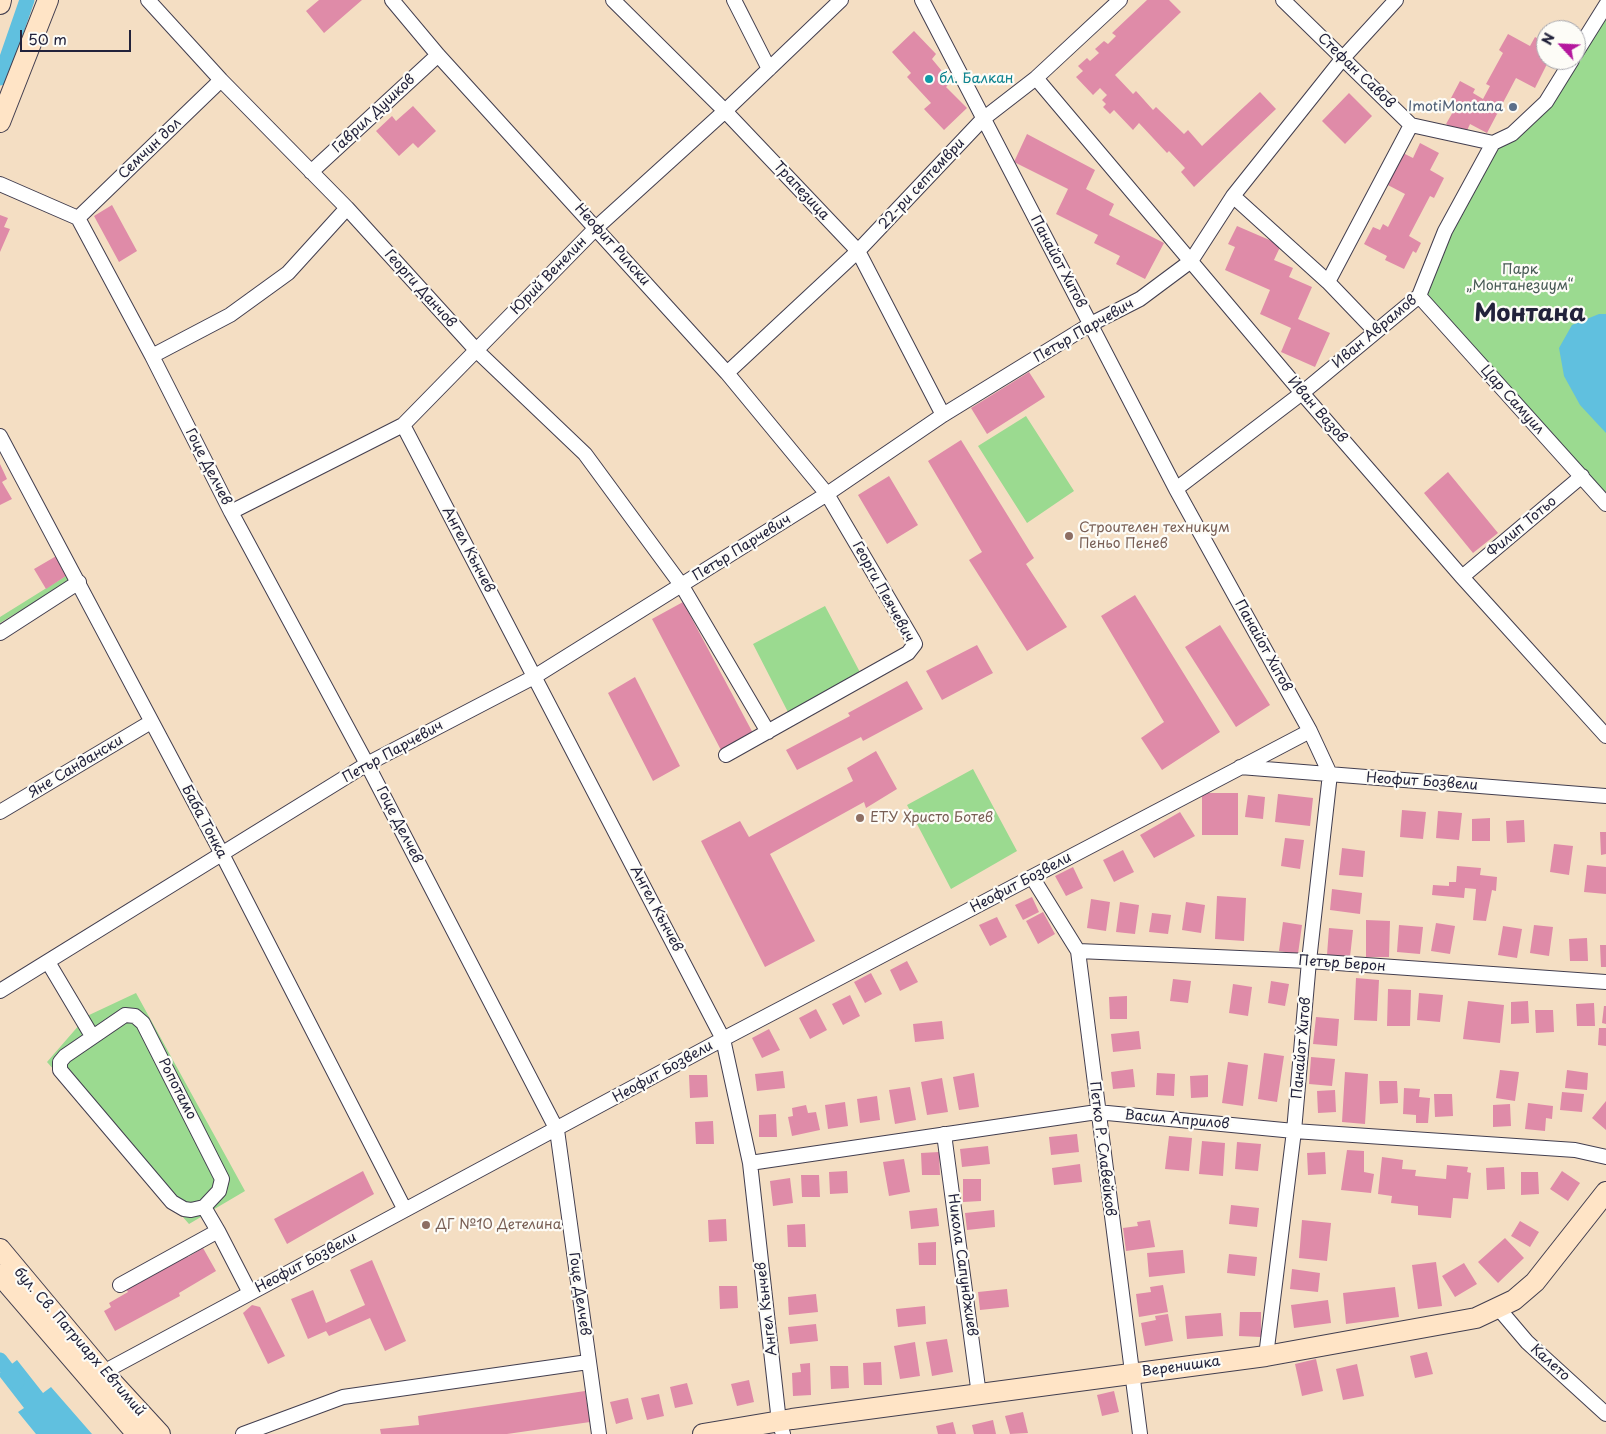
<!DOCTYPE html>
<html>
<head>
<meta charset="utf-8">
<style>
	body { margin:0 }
	#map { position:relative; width:1606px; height:1434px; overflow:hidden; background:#f4dec3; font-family:"Playpen Sans",sans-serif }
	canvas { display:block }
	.north { position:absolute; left:1536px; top:20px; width:50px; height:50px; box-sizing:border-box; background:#fdfcf7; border:1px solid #a5a5ac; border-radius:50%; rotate:295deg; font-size:14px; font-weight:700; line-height:20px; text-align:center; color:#22223b }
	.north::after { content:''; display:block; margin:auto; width:18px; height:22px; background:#b5179e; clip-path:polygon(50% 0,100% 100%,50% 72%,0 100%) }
	.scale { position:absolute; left:20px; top:30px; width:111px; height:22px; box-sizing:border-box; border:2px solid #22223b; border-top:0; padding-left:6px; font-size:15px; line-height:18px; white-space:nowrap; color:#22223b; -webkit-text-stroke:4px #fdfcf7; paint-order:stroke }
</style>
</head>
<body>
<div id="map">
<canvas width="1606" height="1434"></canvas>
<div class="north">N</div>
<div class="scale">50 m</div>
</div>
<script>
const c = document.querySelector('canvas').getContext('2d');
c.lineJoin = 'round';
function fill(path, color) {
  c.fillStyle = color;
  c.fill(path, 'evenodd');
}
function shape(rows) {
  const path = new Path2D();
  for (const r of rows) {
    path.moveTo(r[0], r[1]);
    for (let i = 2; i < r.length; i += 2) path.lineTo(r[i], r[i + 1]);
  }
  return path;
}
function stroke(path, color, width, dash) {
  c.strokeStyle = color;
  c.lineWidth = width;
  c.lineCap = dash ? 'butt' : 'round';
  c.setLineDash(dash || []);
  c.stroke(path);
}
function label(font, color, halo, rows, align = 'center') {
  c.font = font + ' "Playpen Sans",sans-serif';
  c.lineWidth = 4.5;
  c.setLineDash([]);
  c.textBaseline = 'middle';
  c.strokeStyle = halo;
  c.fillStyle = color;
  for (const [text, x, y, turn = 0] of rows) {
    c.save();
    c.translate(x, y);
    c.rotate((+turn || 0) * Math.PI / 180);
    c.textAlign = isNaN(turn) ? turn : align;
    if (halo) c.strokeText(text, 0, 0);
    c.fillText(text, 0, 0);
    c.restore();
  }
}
fill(shape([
	[1606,5,1606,503,1419,296,1493,143,1528,120],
	[1026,416,1074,491,1027,523,978,446],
	[69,574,72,579,0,623,0,617],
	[825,606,862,676,790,716,753,644],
	[973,769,1017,851,951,889,907,805],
	[136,993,245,1191,189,1224,47,1062,87,1016]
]), '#9bda90');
fill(shape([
	[1599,314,1606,314,1606,433,1580,405,1564,376,1559,348,1572,325],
	[17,1360,43,1393,51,1387,92,1434,36,1434,18,1412,24,1408,0,1377,0,1373]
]), '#60c0df');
stroke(shape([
	[0,78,27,0],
	[0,1360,17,1382]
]), '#60c0df', 15);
fill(shape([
	[319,0,362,0,324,33,306,11],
	[1147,0,1169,0,1181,12,1115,75,1133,94,1136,91,1153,110,1156,107,1184,134,1188,130,1202,146,1260,92,1276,109,1194,187,1181,172,1185,168,1169,151,1167,153,1139,123,1133,130,1114,110,1110,114,1103,107,1106,104,1102,100,1107,95,1100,88,1093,95,1076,77,1083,71,1078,66,1087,58,1090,61,1099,53,1095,49,1104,41,1108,44,1116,36,1112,33],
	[914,31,936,54,932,59,951,82,946,87,967,108,944,130,924,109,931,103,907,77,911,73,892,52],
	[1508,34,1530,46,1535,37,1546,43,1546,60,1549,60,1535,88,1516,78,1487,133,1470,124,1465,135,1446,124,1454,110,1449,107,1454,99,1451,98,1460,81,1475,89,1473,93,1483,99,1490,86,1486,84,1503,53,1499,50],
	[1349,93,1372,116,1345,144,1322,121],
	[413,106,436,131,418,148,413,143,399,156,376,131,392,116,396,121],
	[1027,134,1095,170,1086,189,1114,204,1109,215,1164,243,1145,279,1116,264,1120,256,1094,243,1098,235,1056,214,1068,189,1014,162],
	[1420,143,1439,153,1430,170,1444,178,1434,198,1430,196,1409,236,1421,243,1416,253,1413,251,1404,269,1385,260,1387,256,1364,244,1373,227,1380,230,1383,224,1388,227,1405,194,1384,183,1403,153,1413,158],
	[112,205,137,251,119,262,94,216],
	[0,215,8,218,4,227,10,229,0,252],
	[1237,226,1281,245,1274,260,1293,268,1289,277,1312,287,1298,319,1330,333,1315,367,1281,352,1291,328,1260,314,1270,290,1225,270,1235,247,1228,244],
	[1029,372,1045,397,987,434,971,408],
	[961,440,1034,558,1026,564,1067,627,1027,651,969,560,982,552,928,461],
	[0,464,7,479,2,482,12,499,0,505],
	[1448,472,1498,533,1473,553,1424,493],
	[889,476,918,525,887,544,858,495],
	[58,555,69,574,46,589,34,569],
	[1135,595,1220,732,1162,770,1141,738,1164,722,1101,616],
	[683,602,755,737,722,752,652,619],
	[1220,625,1270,705,1236,727,1185,647],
	[977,645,993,673,942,700,926,671],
	[635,677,680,766,653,781,608,693],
	[907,681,923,709,863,741,861,737,797,770,786,750,850,716,848,713],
	[876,751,897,789,866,808,864,802,770,854,815,941,765,967,701,841,740,821,749,837,853,781,847,768],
	[1202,793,1238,793,1238,835,1202,835],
	[1278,794,1313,798,1310,826,1275,822],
	[1248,795,1265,797,1263,819,1245,817],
	[1402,810,1426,812,1423,839,1400,837],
	[1438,811,1462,813,1459,840,1436,838],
	[1180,812,1195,836,1154,858,1140,835],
	[1490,818,1490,841,1472,841,1472,819],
	[1524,820,1525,842,1507,843,1506,821],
	[1600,832,1606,832,1606,854,1601,855],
	[1285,838,1304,840,1300,869,1281,866],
	[1554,844,1573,846,1569,875,1550,872],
	[1342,848,1365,851,1363,877,1339,875],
	[1123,850,1134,872,1114,882,1103,860],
	[1587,865,1606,867,1606,894,1584,892],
	[1457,866,1481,868,1480,875,1497,877,1496,891,1492,890,1486,921,1473,920,1476,889,1465,888,1464,898,1432,895,1433,885,1449,886,1449,882,1456,882],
	[1073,867,1083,888,1066,896,1055,876],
	[1332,889,1362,893,1360,914,1330,910],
	[1217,896,1246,898,1244,941,1215,939],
	[1032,897,1039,912,1023,920,1015,905],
	[1091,899,1110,902,1106,931,1087,928],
	[1120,902,1139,905,1135,934,1116,932],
	[1186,902,1205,905,1201,933,1182,930],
	[1043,912,1055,934,1038,944,1026,921],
	[1152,913,1171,915,1168,934,1149,932],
	[997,917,1007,937,990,946,979,925],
	[1366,920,1390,921,1389,957,1366,957],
	[1283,922,1302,925,1298,954,1279,951],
	[1436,923,1455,926,1450,954,1431,951],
	[1399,925,1423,927,1420,954,1397,952],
	[1534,925,1553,927,1549,956,1530,953],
	[1503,926,1522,929,1517,958,1498,955],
	[1329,928,1353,930,1350,957,1327,955],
	[1587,938,1588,961,1570,961,1569,939],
	[1600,945,1606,945,1606,967,1601,967],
	[907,961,918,982,900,991,890,970],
	[871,973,882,994,865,1003,854,982],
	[1356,978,1379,980,1377,1021,1354,1020],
	[1173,979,1191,981,1188,1003,1170,1001],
	[1271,981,1289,984,1285,1006,1268,1003],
	[1233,984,1252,987,1248,1016,1229,1013],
	[1388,989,1411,990,1410,1026,1387,1026],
	[1419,993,1443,995,1440,1022,1417,1020],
	[850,995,860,1016,843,1025,832,1004],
	[1127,996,1127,1019,1110,1019,1109,997],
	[1468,1001,1504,1005,1500,1043,1463,1039],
	[1528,1001,1529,1023,1511,1024,1511,1002],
	[1594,1003,1595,1026,1577,1026,1576,1004],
	[1604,1006,1606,1006,1606,1024,1602,1023],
	[816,1009,827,1030,810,1039,799,1018],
	[1535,1010,1553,1010,1554,1032,1536,1033],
	[1316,1017,1339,1019,1337,1046,1313,1044],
	[942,1021,944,1039,915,1042,913,1024],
	[1599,1028,1606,1028,1606,1046,1598,1045],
	[769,1029,780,1050,762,1058,752,1038],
	[1139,1031,1141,1049,1113,1052,1111,1034],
	[1264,1053,1284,1056,1277,1102,1258,1099],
	[1311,1057,1335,1059,1332,1086,1309,1084],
	[1228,1062,1248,1065,1243,1106,1222,1103],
	[1133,1069,1135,1087,1113,1089,1111,1072],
	[1500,1070,1519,1072,1515,1101,1496,1098],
	[1567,1070,1588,1073,1587,1090,1565,1088],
	[783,1071,785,1088,757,1091,755,1074],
	[1345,1072,1368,1074,1365,1124,1342,1122],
	[974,1073,979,1107,959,1110,953,1077],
	[1157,1073,1175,1074,1174,1096,1156,1095],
	[689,1075,707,1075,708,1097,690,1098],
	[1208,1075,1208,1097,1191,1098,1190,1076],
	[942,1078,948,1112,927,1115,921,1082],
	[1379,1081,1397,1081,1398,1103,1380,1104],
	[910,1087,916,1120,895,1124,889,1090],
	[1404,1088,1420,1089,1419,1097,1430,1098,1428,1123,1416,1123,1416,1115,1403,1114],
	[1335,1090,1336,1112,1318,1113,1317,1091],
	[1562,1092,1584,1094,1582,1112,1560,1110],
	[1434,1094,1452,1094,1453,1116,1435,1117],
	[877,1096,880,1120,860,1123,857,1099],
	[1606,1101,1606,1130,1592,1118],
	[845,1102,848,1126,828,1129,825,1105],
	[1528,1103,1553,1106,1552,1119,1546,1118,1545,1131,1525,1129],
	[1510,1104,1511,1126,1493,1127,1493,1105],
	[806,1105,808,1113,816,1112,820,1130,792,1136,788,1117,793,1116,792,1108],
	[776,1114,777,1137,759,1137,759,1115],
	[713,1121,714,1144,696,1144,695,1122],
	[1077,1134,1079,1152,1051,1155,1049,1137],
	[1169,1136,1192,1138,1189,1171,1165,1169],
	[1202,1141,1225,1143,1223,1176,1199,1174],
	[1237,1142,1261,1144,1258,1171,1235,1169],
	[988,1146,990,1164,962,1167,960,1149],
	[1347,1150,1364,1151,1364,1172,1374,1174,1371,1193,1341,1190],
	[939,1152,940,1175,922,1175,921,1153],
	[1325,1152,1326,1174,1308,1175,1307,1153],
	[1382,1157,1403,1160,1402,1169,1416,1170,1415,1176,1446,1179,1447,1165,1468,1167,1467,1172,1471,1173,1468,1199,1453,1198,1451,1218,1418,1215,1418,1206,1391,1203,1392,1196,1378,1194],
	[904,1159,910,1192,889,1196,883,1162],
	[1080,1164,1082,1182,1054,1185,1052,1168],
	[1504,1167,1505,1189,1487,1190,1486,1168],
	[363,1171,374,1194,287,1244,274,1219],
	[847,1171,848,1193,830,1194,829,1172],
	[1562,1171,1580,1183,1568,1201,1550,1189],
	[1521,1172,1538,1172,1539,1194,1521,1195],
	[801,1175,819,1175,820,1197,802,1197],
	[790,1178,793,1203,773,1206,770,1181],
	[963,1179,981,1179,981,1201,963,1202],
	[1231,1205,1259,1208,1257,1227,1229,1224],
	[937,1208,939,1226,911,1229,909,1211],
	[994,1210,995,1227,967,1230,965,1213],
	[726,1219,727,1241,709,1242,708,1220],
	[1150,1220,1155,1247,1126,1251,1123,1228,1138,1226,1137,1222],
	[1302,1220,1331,1223,1327,1261,1299,1258],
	[1520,1221,1539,1232,1530,1247,1511,1236],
	[805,1224,806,1247,788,1247,787,1225],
	[1505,1238,1524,1258,1498,1283,1478,1262],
	[936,1242,936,1265,919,1265,918,1243],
	[203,1248,216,1271,179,1293,180,1296,115,1331,104,1311,111,1307,109,1303,128,1292,126,1289,186,1254,188,1257],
	[1183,1250,1185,1273,1149,1277,1147,1253],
	[1229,1254,1257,1257,1255,1276,1227,1273],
	[372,1260,406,1341,385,1351,370,1318,329,1336,326,1331,308,1339,291,1299,313,1290,326,1323,365,1305,350,1270],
	[1436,1262,1442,1306,1418,1309,1412,1265],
	[1464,1263,1477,1284,1455,1297,1442,1276],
	[1292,1269,1320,1273,1318,1292,1290,1289],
	[1163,1285,1168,1312,1139,1317,1136,1294,1151,1292,1150,1287],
	[719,1286,737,1286,738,1308,720,1309],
	[1395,1287,1399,1317,1346,1324,1343,1293],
	[1007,1289,1009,1307,980,1310,978,1292],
	[816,1294,818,1312,789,1315,788,1297],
	[1328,1300,1331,1323,1294,1328,1291,1305],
	[252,1305,260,1307,285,1356,268,1364,243,1313],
	[925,1306,926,1324,898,1327,896,1309],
	[1240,1312,1261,1312,1261,1337,1239,1336],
	[1221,1313,1223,1336,1187,1339,1185,1316],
	[1168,1314,1173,1341,1145,1346,1141,1323,1156,1320,1155,1316],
	[816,1324,818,1341,790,1344,788,1327],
	[947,1339,953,1372,932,1376,926,1342],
	[915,1342,920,1376,900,1379,894,1346],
	[1427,1352,1433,1374,1415,1378,1410,1356],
	[1316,1359,1323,1391,1302,1396,1295,1364],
	[881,1362,882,1385,864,1385,863,1363],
	[810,1363,811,1395,793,1396,792,1373,801,1372,800,1364],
	[1357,1364,1364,1396,1343,1400,1336,1369],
	[830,1366,848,1366,849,1388,831,1389],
	[749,1380,754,1402,737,1406,731,1384],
	[687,1383,693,1404,675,1408,670,1387],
	[585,1391,590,1422,507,1434,381,1434,380,1429,419,1425,418,1416],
	[1114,1391,1119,1412,1102,1416,1097,1395],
	[659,1394,664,1416,647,1420,641,1398],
	[628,1398,633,1419,616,1424,610,1402],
	[1023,1412,1028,1433,1010,1434,1005,1416],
	[993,1420,996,1434,974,1434,972,1425],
	[953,1422,956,1434,938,1434,936,1426]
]), '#df8ba8');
const minor = shape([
	[148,0,221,80,347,208,477,351,585,454,682,586,768,732],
	[392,0,438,55,727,373,827,494,913,640,915,644,908,653,726,755],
	[613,0,725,111,858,251,943,415],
	[734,0,769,69],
	[922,0,1176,489,1310,731,1330,774,1309,961,1294,1131,1266,1356],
	[1283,0,1411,125,1493,143],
	[1576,53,1606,5],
	[1036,78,1302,393,1462,577,1606,736],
	[311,172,438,55],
	[0,184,78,218,152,356,231,512,367,764,557,1130,599,1434],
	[1233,196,1328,282,1411,125],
	[78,218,221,80],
	[1328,282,1375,331],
	[1419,296,1606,504],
	[152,356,230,315,288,273,347,208],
	[727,373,858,251,983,119,1036,78,1120,0],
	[403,425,723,1039,750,1163,779,1422,783,1434],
	[0,436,222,854,405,1210],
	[1176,489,1302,393,1419,296,1445,231,1493,143,1512,134,1546,102,1572,60],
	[231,512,403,425,596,228,725,111,841,0],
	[1462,577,1582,476],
	[0,633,79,582],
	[1240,767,1606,796],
	[0,812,151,722],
	[1032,877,1078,951,1140,1434],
	[1078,951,1309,961,1606,982],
	[48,962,92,1036],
	[0,991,367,764,534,677,827,494,943,415,1091,324,1140,299,1191,261,1233,196,1343,58,1396,0],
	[944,1134,979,1395],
	[750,1163,1097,1112,1294,1131,1575,1150,1606,1157],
	[218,1231,250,1293],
	[120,1285,218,1231,204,1207,219,1191,222,1179,143,1023,135,1016,125,1015,65,1056,60,1062,60,1070,172,1202,184,1209,191,1210,204,1207],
	[1499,1309,1527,1342,1606,1414],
	[96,1376,723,1039,1310,731],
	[243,1434,343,1397,588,1362]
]);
const secondary = shape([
	[0,4,1,0],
	[0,122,48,0],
	[0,1249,102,1371,160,1434],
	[0,1275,137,1434],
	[703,1434,792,1419,1266,1356,1476,1318,1514,1300,1535,1282,1606,1192]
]);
stroke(minor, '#423e4f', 16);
stroke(secondary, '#423e4f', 22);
stroke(minor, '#fff', 14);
stroke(secondary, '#ffe4c6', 20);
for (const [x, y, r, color] of [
	[929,79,5,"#0f9aa8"],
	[1513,107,5,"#5c6f8a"],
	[1069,536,5,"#8d6e63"],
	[860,818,5,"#8d6e63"],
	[426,1225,5,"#8d6e63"]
]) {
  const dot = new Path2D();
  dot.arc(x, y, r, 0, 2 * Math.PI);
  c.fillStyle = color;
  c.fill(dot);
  stroke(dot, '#fdfcf7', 2);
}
label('14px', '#22223b', '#fdfcf7', [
	["Стефан Савов",1356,71,44],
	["Гаврил Душков",374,114,-43],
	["Семчин дол",150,149,-44],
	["22-ри септември",922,184,-47],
	["Трапезица",801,191,47],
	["Неофит Рилски",612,245,48],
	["Панайот Хитов",1058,262,62],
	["Юрий Венелин",549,276,-46],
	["Георги Данчов",420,289,48],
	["Петър Парчевич",1084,331,-30],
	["Иван Аврамов",1375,332,-40],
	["Цар Самуил",1512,400,48],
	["Иван Вазов",1317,410,49],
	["Гоце Делчев",208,467,63],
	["Филип Тотьо",1522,527,-40],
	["Петър Парчевич",742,548,-32],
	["Ангел Кънчев",468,550,62],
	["Георги Пеячевич",883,592,61],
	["Панайот Хитов",1263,646,61],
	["Петър Парчевич",393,752,-29],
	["Яне Сандански",76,767,-31],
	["Неофит Бозвели",1422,782,4],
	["Баба Тонка",204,822,62],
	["Гоце Делчев",399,825,63],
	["Неофит Бозвели",1021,883,-28],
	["Ангел Кънчев",656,909,62],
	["Петър Берон",1342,964,4],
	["Панайот Хитов",1302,1048,-85],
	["Неофит Бозвели",663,1072,-29],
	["Ропотамо",177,1089,63],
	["Васил Априлов",1177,1120,5],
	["Петко Р. Славейков",1102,1149,83],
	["Неофит Бозвели",306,1263,-28],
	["Никола Сапунджиев",962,1265,82],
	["Гоце Делчев",579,1294,82],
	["Ангел Кънчев",767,1309,-97],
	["бул. Св. Патриарх Евтимий",79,1342,49],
	["Калето",1550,1363,42],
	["Веренишка",1181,1367,-8]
]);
label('14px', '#0d838f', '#fdfcf7', [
	["бл. Балкан",939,79]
], 'left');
label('14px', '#4e5e75', '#fdfcf7', [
	["ImotiMontana",1503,107]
], 'right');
label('14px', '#465954', '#fdfcf7', [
	["Парк",1520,270],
	["„Монтанезиум“",1520,286]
]);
label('14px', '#785e54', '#fdfcf7', [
	["Строителен техникум",1079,528],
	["Пеньо Пенев",1079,544],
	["ЕТУ Христо Ботев",870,818],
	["ДГ №10 Детелина",436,1225]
], 'left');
label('bold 24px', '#22223b', '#fdfcf7', [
	["Монтана",1530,314]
]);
</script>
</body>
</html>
